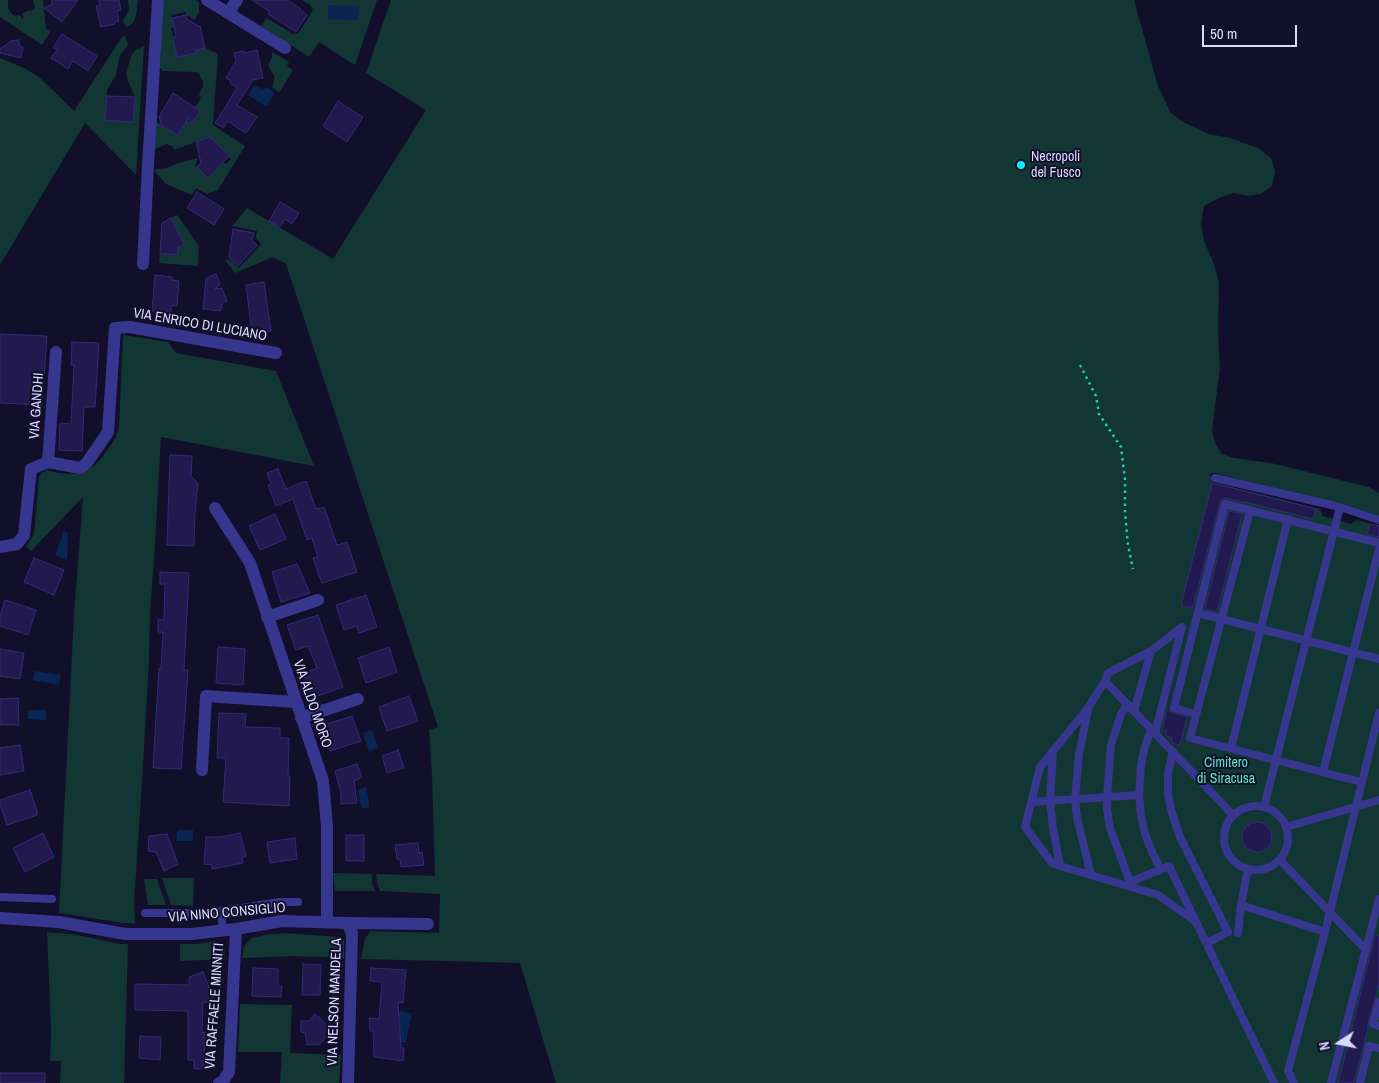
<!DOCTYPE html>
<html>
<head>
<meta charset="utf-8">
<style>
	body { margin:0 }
	#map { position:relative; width:1379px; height:1083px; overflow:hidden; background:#120f2b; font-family:"Archivo Narrow",sans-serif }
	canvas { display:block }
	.north { position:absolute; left:1314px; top:1018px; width:50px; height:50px; -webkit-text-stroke:4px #120f2b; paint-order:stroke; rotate:259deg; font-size:14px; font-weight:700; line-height:20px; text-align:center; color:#dcd9ff }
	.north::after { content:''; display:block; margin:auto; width:18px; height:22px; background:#dcd9ff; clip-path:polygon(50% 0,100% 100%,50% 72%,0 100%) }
	.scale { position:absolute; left:1202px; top:25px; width:95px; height:22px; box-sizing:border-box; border:2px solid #dcd9ff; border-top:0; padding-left:6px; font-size:15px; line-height:18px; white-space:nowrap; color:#dcd9ff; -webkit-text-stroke:4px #120f2b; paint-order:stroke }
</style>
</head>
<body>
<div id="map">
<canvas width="1379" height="1083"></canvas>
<div class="north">N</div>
<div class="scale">50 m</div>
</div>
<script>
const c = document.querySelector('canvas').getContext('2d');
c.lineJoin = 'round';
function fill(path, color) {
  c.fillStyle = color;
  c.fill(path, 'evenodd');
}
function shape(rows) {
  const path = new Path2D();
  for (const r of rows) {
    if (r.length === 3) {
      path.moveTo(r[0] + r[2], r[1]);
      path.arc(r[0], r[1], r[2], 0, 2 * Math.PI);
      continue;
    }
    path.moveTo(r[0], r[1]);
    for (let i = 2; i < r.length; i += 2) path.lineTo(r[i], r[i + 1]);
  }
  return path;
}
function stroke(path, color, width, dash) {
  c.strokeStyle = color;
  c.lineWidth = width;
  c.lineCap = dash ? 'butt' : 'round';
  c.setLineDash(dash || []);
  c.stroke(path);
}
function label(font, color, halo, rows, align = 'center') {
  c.font = font + ' "Archivo Narrow",sans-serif';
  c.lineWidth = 4;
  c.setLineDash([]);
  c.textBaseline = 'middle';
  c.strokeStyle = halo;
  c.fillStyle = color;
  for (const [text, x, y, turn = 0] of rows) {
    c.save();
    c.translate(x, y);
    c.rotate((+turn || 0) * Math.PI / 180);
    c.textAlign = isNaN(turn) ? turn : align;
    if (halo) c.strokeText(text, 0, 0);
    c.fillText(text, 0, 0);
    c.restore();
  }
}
fill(shape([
	[0,0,8,0,8,8,12,14,15,16,20,15,22,19,24,18,22,14,27,11,34,10,35,7,33,0,43,0,46,29,51,30,42,45,0,17],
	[128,0,138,0,136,16,133,23,127,27,125,25,123,20,129,10],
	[163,0,196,0,199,2,199,13,194,20,186,15,185,12,171,15,174,27,171,28,177,57,197,53,196,50,205,48,218,54,213,125,245,146,218,190,207,194,196,188,192,195,166,184,154,171,157,169,167,168,178,163,198,158,195,165,208,178,223,162,226,164,231,159,209,137,174,150,172,146,167,144,153,150,155,121,178,135,187,120,192,123,200,111,194,107,198,103,201,97,199,95,203,86,203,81,198,73,194,72,163,71,160,68],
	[302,0,377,0,355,65,319,42,309,57,261,26,267,18,293,34,298,34,313,10,310,5],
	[391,0,1134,0,1158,86,1171,113,1183,122,1209,134,1230,138,1258,148,1271,158,1275,171,1272,186,1261,194,1249,196,1233,193,1219,198,1204,206,1201,224,1204,241,1214,264,1219,283,1218,332,1220,368,1212,430,1215,443,1222,454,1234,458,1271,463,1369,487,1379,493,1379,516,1342,503,1317,499,1215,473,1210,474,1212,482,1320,509,1323,516,1351,524,1357,520,1379,526,1379,1083,556,1083,520,963,361,959,365,938,371,931,439,933,440,894,380,891,377,883,376,874,435,876,432,775,429,730,438,727,286,264,273,257,235,273,225,260,230,260,239,268,261,244,256,238,257,231,232,226,247,208,333,259,426,110,366,73],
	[125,35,128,45,120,55,116,75,107,90,105,120,133,122,135,97,128,81,126,73,132,54,136,50,144,46,136,175,85,123,0,265,0,58,26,69,40,78,74,111,122,37],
	[272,52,289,62,287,66,293,70,279,93,272,87,275,78,268,65,272,57],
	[177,215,199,246,198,266,159,263,160,253,177,255,178,247,183,245,171,218],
	[123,335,168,342,176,353,276,371,314,466,161,437,154,561,150,612,149,661,142,782,134,904,135,923,123,923,59,913,74,614,83,497,31,551,26,546,34,535,39,477,43,472,47,470,58,473,74,474,87,471,95,465,100,460,115,439,119,428],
	[333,873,372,874,372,884,375,891,335,891],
	[194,878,193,906,171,905,162,878],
	[144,879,157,879,166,905,148,905],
	[47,932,72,934,120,944,128,944,124,1083,60,1083,61,1061,50,1061,51,1030],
	[284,933,340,937,344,939,344,958,294,956,242,958,244,946,252,938,265,935],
	[216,941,224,947,225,959,180,961,180,944,197,944],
	[240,1004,292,1005,290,1053,341,1055,339,1083,280,1083,282,1052,238,1052]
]), '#113633');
fill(shape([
	[328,5,359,6,358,20,328,19],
	[254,85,262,89,266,87,274,92,274,95,267,105,265,106,248,95],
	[64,531,68,533,67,560,55,555],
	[35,671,61,675,59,685,33,680],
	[28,710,46,710,46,720,28,719],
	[372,730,378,748,369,751,363,733],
	[366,787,369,801,369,808,361,808,358,790],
	[177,830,193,830,193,841,177,841],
	[399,1011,412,1013,406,1042,399,1042,400,1032]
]), '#082651');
const building = shape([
	[52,0,78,0,62,22,44,8,52,4,52,0],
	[99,0,119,0,121,10,117,11,119,21,115,22,115,24,101,27,96,6,100,5,99,0],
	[252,0,287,0,301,9,300,10,307,15,296,32,268,14,270,12,252,0],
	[186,15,186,18,198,26,200,26,205,48,196,50,197,53,177,57,173,37,176,36,172,18,186,15],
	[62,34,97,56,88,71,73,61,68,69,51,58,57,50,53,48,62,34],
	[19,40,19,45,23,47,21,58,0,53,0,49,11,41,19,40],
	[257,50,263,78,253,80,237,105,257,117,246,133,227,121,223,128,215,123,237,88,230,83,231,81,226,78,236,61,234,53,244,51,245,53,257,50],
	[173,93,200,111,191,124,189,117,178,135,162,126,159,117,173,93],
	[107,96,135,97,133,122,105,120,107,96],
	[338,101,363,117,347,142,323,126,338,101],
	[210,137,229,156,208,178,197,167,201,163,196,142,210,137],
	[197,192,224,209,214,225,187,208,197,192],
	[280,202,299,213,292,224,285,219,280,227,269,221,280,202],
	[171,218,184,245,178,247,177,255,160,253,162,223,171,218],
	[233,229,254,233,252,240,257,245,238,266,229,257,233,229],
	[216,274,220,284,215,289,222,288,227,301,222,303,221,311,203,309,206,278,216,274],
	[155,275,172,277,172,280,179,281,177,306,171,305,171,312,152,311,155,275],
	[264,282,271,331,252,334,246,285,264,282],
	[0,334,47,336,42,405,0,403,0,334],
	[72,342,99,343,95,407,84,407,82,451,59,450,60,423,71,424,74,365,71,365,72,342],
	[170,455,192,456,191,476,198,483,195,513,194,546,167,545,170,455],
	[278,469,286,489,306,481,316,509,324,507,337,545,347,542,357,572,322,583,313,558,318,557,312,538,307,540,293,499,276,506,268,485,271,484,267,473,278,469],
	[1212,483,1316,509,1313,519,1245,502,1245,503,1226,498,1221,500,1220,503,1193,607,1192,606,1191,608,1182,606,1182,601,1212,483],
	[1229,511,1242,514,1217,612,1205,609,1229,511],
	[275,514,286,539,260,550,249,526,275,514],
	[1370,524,1379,526,1379,537,1367,534,1370,524],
	[34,558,64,570,54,595,24,582,34,558],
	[297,564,310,593,281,602,272,572,297,564],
	[160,572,189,573,184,670,188,670,181,769,153,768,159,668,161,668,163,632,158,632,158,619,164,620,165,584,160,584,160,572],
	[366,595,377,627,359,633,357,626,344,630,336,605,366,595],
	[5,600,36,610,28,635,0,626,0,616,5,600],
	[318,615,343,687,312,698,304,673,317,668,308,646,296,650,287,625,318,615],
	[218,647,245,649,243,685,216,683,218,647],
	[389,647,397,672,366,683,358,658,389,647],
	[0,649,24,653,20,679,0,676,0,649],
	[409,696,418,721,387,731,379,707,409,696],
	[18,698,19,725,0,725,0,699,18,698],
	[1167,710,1173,713,1187,717,1180,745,1172,743,1172,738,1166,736,1167,731,1162,730,1167,710],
	[219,713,246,714,245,727,280,728,280,738,289,738,288,776,290,776,289,806,223,802,226,758,217,758,219,713],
	[352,716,361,741,330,751,321,726,352,716],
	[20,745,24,771,0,775,0,748,20,745],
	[398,750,404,768,387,773,382,756,398,750],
	[357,764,362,777,354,781,357,803,341,804,341,793,335,771,357,764],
	[30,790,37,811,37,815,7,825,0,804,0,800,30,790],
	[1257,837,15],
	[43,833,54,857,25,872,13,848,43,833],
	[240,833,246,856,242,858,243,863,212,869,212,865,204,864,206,837,221,837,240,833],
	[167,834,178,864,164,871,156,852,148,851,149,836,167,834],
	[346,835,364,835,364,861,346,861,346,835],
	[295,838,297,859,270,863,267,842,295,838],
	[418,843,419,853,422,852,424,865,401,867,400,859,397,859,395,845,418,843],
	[1375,935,1379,936,1379,984,1368,1023,1368,1029,1361,1055,1354,1083,1338,1083,1375,935],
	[303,964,321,965,320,995,302,995,303,964],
	[253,968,278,969,278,986,282,986,281,997,252,996,253,968],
	[371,968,406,970,403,1003,398,1002,401,1048,404,1048,403,1061,374,1057,373,1031,370,1031,369,1018,379,1019,382,982,370,981,371,968],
	[203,972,214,1000,203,1003,202,1033,205,1032,204,1069,194,1069,194,1060,188,1060,188,1011,135,1010,135,984,189,985,189,977,203,972],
	[315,1014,320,1018,327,1026,327,1036,320,1044,307,1045,305,1033,301,1032,301,1021,309,1021,315,1014],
	[140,1036,161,1037,160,1060,139,1058,140,1036],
	[0,1073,45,1073,45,1083,0,1083,0,1073]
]);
fill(building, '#22194e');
stroke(building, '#36297c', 1);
stroke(shape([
	[1080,365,1096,396,1099,414,1121,447,1125,479,1125,512,1128,545,1133,569]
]), '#26c6b6', 2.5, [2.5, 4]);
stroke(shape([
	[1215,478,1340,507,1379,520],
	[1250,511,1190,738,1361,782],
	[1198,613,1379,659],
	[1182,627,1151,651,1108,673,1105,681,1088,708,1040,767,1025,827,1052,863,1060,866,1158,895,1195,921],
	[1105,681,1233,815],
	[1128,704,1121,714,1111,745,1107,797,1107,809,1110,828,1130,882,1128,886],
	[1088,710,1079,754,1075,799,1077,818,1091,875],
	[1134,711,1151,651],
	[1196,714,1174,708,1225,504,1379,543],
	[1151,729,1144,750,1141,765,1139,795,1141,815,1145,834,1152,852,1161,870],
	[1155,733,1182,627],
	[1231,748,1288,519],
	[1053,752,1050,801,1053,828,1060,866],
	[1173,752,1168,773,1168,794,1171,810,1180,837,1228,932,1207,943],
	[1323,772,1379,549],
	[1032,802,1139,795],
	[1256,838,32],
	[1264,807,1340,507],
	[1286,827,1379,800],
	[1280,860,1366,950],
	[1248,870,1245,883,1241,905,1325,932],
	[1130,882,1169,866,1274,1083],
	[0,897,52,899],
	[221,911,223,930],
	[145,913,190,913,221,911,280,902,298,902],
	[1238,933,1241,905],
	[1379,1002,1373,1024,1379,1026],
	[1294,1083,1288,1071,1325,932,1379,713],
	[1331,1083,1379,899],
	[1360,1083,1369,1046,1379,1048]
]), '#36368e', 8);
stroke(shape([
	[207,0,285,48],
	[228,13,237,0],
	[143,264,148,166,158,0],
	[48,462,56,352],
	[215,508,250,563,323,781,327,827,327,922],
	[0,547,17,544,24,535,31,469,48,462,80,468,86,464,108,432,115,328,130,327,276,353],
	[267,617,318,600],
	[301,718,358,699],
	[202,770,206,696,295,702],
	[0,918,59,922,125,934,191,934,236,929,282,921,347,923,428,924],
	[347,923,352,933,348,1083],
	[219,1083,223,1081,229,1072,236,929]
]), '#36368e', 12);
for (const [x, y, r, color] of [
	[1021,165,5,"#05f0ff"]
]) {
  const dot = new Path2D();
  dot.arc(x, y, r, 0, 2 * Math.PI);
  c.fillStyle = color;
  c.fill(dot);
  stroke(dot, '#120f2b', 2);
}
label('14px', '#dcd9ff', '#120f2b', [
	["Necropoli",1031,157],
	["del Fusco",1031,173]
], 'left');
label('14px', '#dcd9ff', '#120f2b', [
	["VIA ENRICO DI LUCIANO",200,325,10],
	["VIA GANDHI",37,406,-86],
	["VIA ALDO MORO",312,704,71],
	["VIA NINO CONSIGLIO",227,913,-5],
	["VIA NELSON MANDELA",335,1002,-88],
	["VIA RAFFAELE MINNITI",215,1006,-86]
]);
label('14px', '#5aeac0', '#120f2b', [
	["Cimitero",1226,763],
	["di Siracusa",1226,779]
]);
</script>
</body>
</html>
